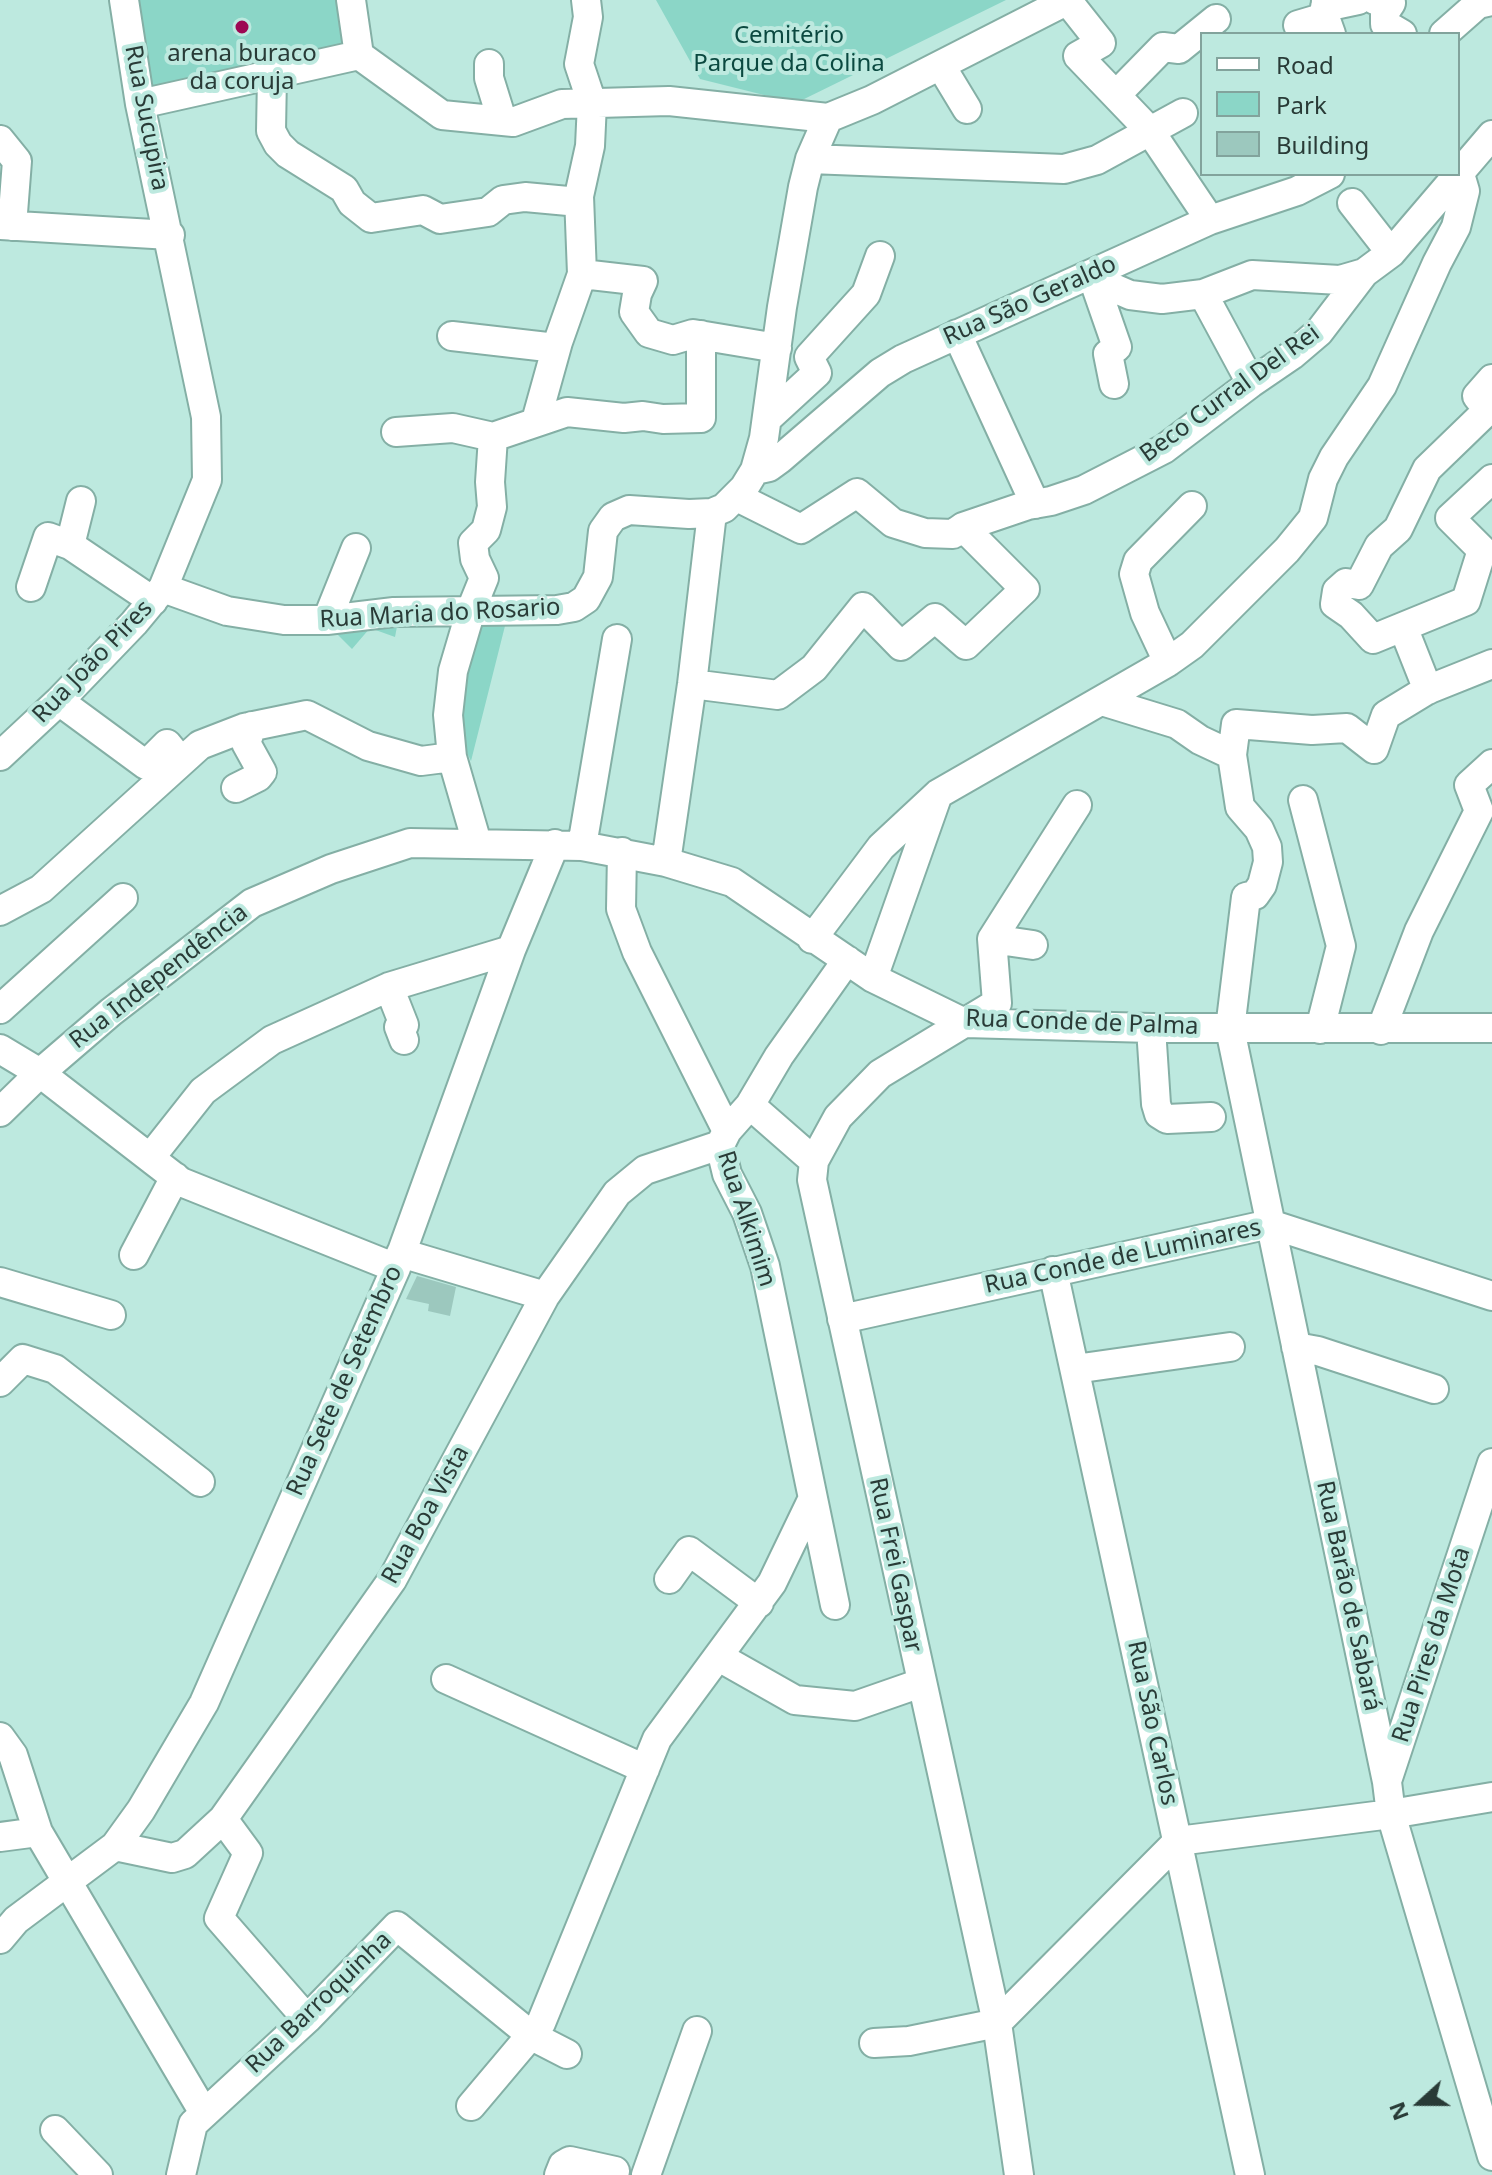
<!DOCTYPE html>
<html>
<head>
<meta charset="utf-8">
<style>
	body { margin:0 }
	#map { position:relative; width:1492px; height:2175px; overflow:hidden; background:#bde9df; font-family:"Noto Sans",sans-serif }
	canvas { display:block }
	.legend { position:absolute; left:1200px; top:32px; width:260px; height:144px; box-sizing:border-box; background:#bde9df; border:2px solid #82a39c; margin:0; padding:10px 14px; list-style:none; font-size:24px; color:#293b37 }
	.legend li { display:flex; align-items:center; gap:16px; height:40px }
	.legend b { width:40px; border:2px solid #82a39c }
	.north { position:absolute; left:1380px; top:2063px; width:80px; height:80px; -webkit-text-stroke:6px #bde9df; paint-order:stroke; rotate:249deg; font-size:22px; font-weight:700; line-height:32px; text-align:center; color:#293b37 }
	.north::after { content:''; display:block; margin:auto; width:28px; height:36px; background:#293b37; clip-path:polygon(50% 0,100% 100%,50% 72%,0 100%) }
</style>
</head>
<body>
<div id="map">
<canvas width="1492" height="2175"></canvas>
<ul class="legend">
<li><b style="height:10px;background:#fff"></b>Road</li>
<li><b style="height:22px;background:#8bd6c7"></b>Park</li>
<li><b style="height:22px;background:#9cc8be"></b>Building</li>
</ul>
<div class="north">N</div>
</div>
<script>
const c = document.querySelector('canvas').getContext('2d');
c.lineJoin = 'round';
function fill(path, color) {
  c.fillStyle = color;
  c.fill(path, 'evenodd');
}
function shape(rows) {
  const path = new Path2D();
  for (const r of rows) {
    path.moveTo(r[0], r[1]);
    for (let i = 2; i < r.length; i += 2) path.lineTo(r[i], r[i + 1]);
  }
  return path;
}
function stroke(path, color, width, dash) {
  c.strokeStyle = color;
  c.lineWidth = width;
  c.lineCap = dash ? 'butt' : 'round';
  c.setLineDash(dash || []);
  c.stroke(path);
}
function label(font, color, halo, rows, align = 'center') {
  c.font = font + ' "Noto Sans",sans-serif';
  c.lineWidth = 8;
  c.setLineDash([]);
  c.textBaseline = 'middle';
  c.strokeStyle = halo;
  c.fillStyle = color;
  for (const [text, x, y, turn = 0] of rows) {
    c.save();
    c.translate(x, y);
    c.rotate((+turn || 0) * Math.PI / 180);
    c.textAlign = isNaN(turn) ? turn : align;
    if (halo) c.strokeText(text, 0, 0);
    c.fillText(text, 0, 0);
    c.restore();
  }
}
fill(shape([
	[126,0,349,0,358,54,144,95],
	[656,0,1006,0,796,103,700,79],
	[482,611,508,614,471,761,459,737,462,674],
	[399,616,395,637,370,628,352,649,331,628]
]), '#8bd6c7');
fill(shape([
	[417,1276,456,1287,450,1316,428,1311,429,1304,406,1299]
]), '#9cc8be');
const minor = shape([
	[351,0,359,55],
	[1067,0,1101,43,1078,56,1150,131,1210,220],
	[1326,0,1325,17,1331,34],
	[1375,0,1391,3,1385,12,1385,24,1402,34],
	[1325,7,1358,0],
	[1298,25,1325,17],
	[1444,34,1478,4,1492,1],
	[489,64,489,78,502,120],
	[941,66,967,109],
	[272,76,271,131,278,144,288,154,344,189,352,203,371,218,423,210,440,219,488,212,503,200,525,197,579,202],
	[1116,95,1163,47,1179,49,1216,19],
	[140,104,359,55,442,115,513,122,562,104,669,101,828,118,872,100,1068,0],
	[0,140,17,161,12,226],
	[810,159,1064,169,1097,160,1183,113],
	[1352,203,1391,253],
	[0,225,170,235],
	[582,274,643,281,637,294,634,312,649,333,673,340,693,334,777,348],
	[1086,276,1130,295,1162,299,1203,294,1252,275,1340,280,1364,273,1391,253,1492,135],
	[1094,281,1117,347,1108,354,1114,384],
	[1203,294,1251,383],
	[957,334,1035,504],
	[452,336,556,348],
	[1492,379,1477,396,1488,410,1427,469,1398,529,1379,546,1359,585,1346,583,1337,591,1335,604,1351,615,1373,639,1466,601,1482,550,1450,518,1492,479],
	[768,418,817,373,809,357,866,294,880,256],
	[536,421,558,342,582,274,579,196,590,146,592,103,579,64,588,17,586,0],
	[396,432,453,428,493,437],
	[493,437,567,412,624,418,643,416,663,419,701,418,701,335],
	[755,470,769,467,780,459,880,373,903,359,1210,220,1297,191,1330,174],
	[737,497,801,529,857,493,893,523,925,533,953,534,963,527,1028,505,1051,501,1084,490,1164,449,1251,383,1292,355,1319,332,1364,273],
	[70,545,81,501],
	[31,587,48,537,70,545,153,601],
	[163,588,227,611,284,620,327,620,394,612,557,610,574,607,586,599,598,577,603,531,613,517,629,510,689,514,712,513,724,508,744,488,755,470,764,438,782,307,803,187,810,159,828,118],
	[327,620,356,548],
	[1403,627,1428,690],
	[1168,662,1145,613,1134,574,1138,561,1192,506],
	[1492,664,1427,690,1386,715,1374,749,1347,728,1312,730,1236,724,1232,755,1240,807,1259,829,1267,847,1268,862,1262,885,1255,895,1246,897,1230,1029,1387,1782,1391,1814,1492,2156],
	[692,684,778,695,814,668,863,607,901,646,935,618,966,645,1025,589,963,527],
	[59,701,146,765,167,744,181,761],
	[1102,701,1177,724,1200,740,1232,755],
	[0,756,59,701,134,623,163,588,207,480,206,417,140,104,124,0],
	[236,788,258,777,262,772,246,743,252,726],
	[1303,800,1341,946,1320,1029],
	[477,843,452,757,448,715,453,671,471,610,484,578,475,559,473,543,486,530,492,507,490,482,493,437],
	[582,846,617,639],
	[622,852,621,909,637,952,727,1131],
	[666,862,692,684,712,513],
	[0,911,41,889,200,745,244,728,307,715,368,746,421,761,452,757],
	[812,939,881,847,938,794,1168,662,1192,645,1287,550,1313,518,1323,479,1334,457,1382,386,1437,263,1456,227,1465,191,1460,174],
	[992,939,1033,945],
	[873,978,937,797],
	[389,987,404,1025,399,1027,404,1040],
	[0,1009,123,898],
	[1151,1028,1156,1104,1159,1114,1167,1119,1211,1117],
	[1381,1030,1419,931,1479,811,1469,785,1492,764],
	[0,1049,40,1073,181,1182,396,1268],
	[750,1105,779,1056,847,960],
	[0,1112,40,1073,111,1012,252,903,331,869,410,843,582,846,666,862,732,882,873,978,965,1023,1151,1028,1492,1028],
	[150,1158,203,1091,272,1040,389,987,511,950],
	[814,1161,750,1105,727,1131,720,1145,727,1174,747,1213,765,1266,835,1605],
	[401,1253,545,1296],
	[134,1255,175,1177],
	[1053,1271,1250,2175],
	[0,1282,111,1315],
	[842,1319,1270,1224,1492,1296],
	[1296,1347,1318,1351,1434,1389],
	[1075,1369,1230,1347],
	[0,1382,23,1359,55,1369,200,1482],
	[669,1579,689,1551,759,1603],
	[719,1657,795,1700,855,1706,921,1683],
	[446,1679,645,1769],
	[0,1737,13,1755,38,1832,204,2113],
	[1387,1781,1492,1463],
	[223,1819,248,1853,219,1918,307,2019],
	[0,1837,38,1832],
	[115,1846,172,1858,185,1854,223,1819,392,1580,545,1296,617,1193,645,1170,720,1145],
	[0,1939,16,1920,115,1846,141,1810,204,1703,396,1268,511,950,555,844],
	[874,2043,909,2041,997,2023,1178,1841,1391,1814,1492,1797],
	[471,2106,541,2023,657,1739,772,1583,812,1500],
	[55,2130,98,2175],
	[181,2175,193,2124,307,2019,397,1926,532,2036,567,2054],
	[559,2175,563,2165,570,2161,615,2171],
	[646,2175,697,2031],
	[1019,2175,997,2023,812,1180,814,1161,838,1117,880,1074,997,1003,992,939,1077,805]
]);
stroke(minor, '#84afa5', 32);
stroke(minor, '#fff', 28);
for (const [x, y, r, color] of [
	[242,27,8,"#9d0853"]
]) {
  const dot = new Path2D();
  dot.arc(x, y, r, 0, 2 * Math.PI);
  c.fillStyle = color;
  c.fill(dot);
  stroke(dot, '#bde9df', 3);
}
label('24px', '#0b4940', '#bde9df', [
	["Cemitério",789,36],
	["Parque da Colina",789,64]
]);
label('24px', '#293b37', '#bde9df', [
	["arena buraco",242,54],
	["da coruja",242,82]
]);
label('24px', '#293b37', '#bde9df', [
	["Rua Sucupira",146,118,79],
	["Rua São Geraldo",1030,301,-24],
	["Beco Curral Del Rei",1230,394,-36],
	["Rua Maria do Rosario",440,614,-3],
	["Rua João Pires",93,662,-46],
	["Rua Independência",159,977,-38],
	["Rua Conde de Palma",1082,1023,2],
	["Rua Alkimim",746,1219,72],
	["Rua Conde de Luminares",1123,1257,-12],
	["Rua Sete de Setembro",345,1381,-66],
	["Rua Boa Vista",426,1515,-61],
	["Rua Frei Gaspar",895,1565,78],
	["Rua Barão de Sabará",1348,1596,78],
	["Rua Pires da Mota",1432,1645,-72],
	["Rua São Carlos",1152,1723,78],
	["Rua Barroquinha",319,2003,-44]
]);
</script>
</body>
</html>
